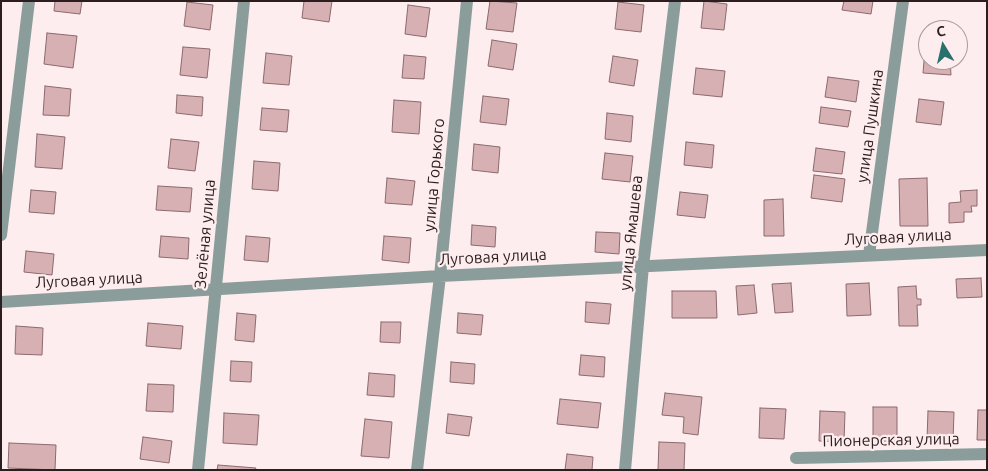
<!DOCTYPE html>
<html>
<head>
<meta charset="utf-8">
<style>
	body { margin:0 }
	#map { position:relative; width:988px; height:471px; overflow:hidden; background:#fdedee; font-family:Ubuntu,sans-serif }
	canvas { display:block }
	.frame { position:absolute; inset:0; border:2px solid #2c1d1f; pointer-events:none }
	.north { position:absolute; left:918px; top:20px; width:50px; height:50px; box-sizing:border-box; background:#fdedee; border:1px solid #a99a9b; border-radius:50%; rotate:351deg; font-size:14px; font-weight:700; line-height:20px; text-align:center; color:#2c1d1f }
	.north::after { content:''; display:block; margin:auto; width:18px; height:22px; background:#28716c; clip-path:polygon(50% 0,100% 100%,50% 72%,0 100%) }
</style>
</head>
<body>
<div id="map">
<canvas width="988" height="471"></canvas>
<div class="frame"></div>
<div class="north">С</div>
</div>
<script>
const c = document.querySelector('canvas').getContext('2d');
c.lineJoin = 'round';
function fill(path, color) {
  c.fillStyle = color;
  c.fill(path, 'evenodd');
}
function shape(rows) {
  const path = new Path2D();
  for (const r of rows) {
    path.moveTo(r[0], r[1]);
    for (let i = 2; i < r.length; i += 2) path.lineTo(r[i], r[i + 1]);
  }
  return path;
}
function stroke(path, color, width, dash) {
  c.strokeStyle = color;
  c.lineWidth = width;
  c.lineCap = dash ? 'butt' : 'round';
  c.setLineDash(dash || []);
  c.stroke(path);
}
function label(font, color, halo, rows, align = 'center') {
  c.font = font + ' Ubuntu,sans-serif';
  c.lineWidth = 4.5;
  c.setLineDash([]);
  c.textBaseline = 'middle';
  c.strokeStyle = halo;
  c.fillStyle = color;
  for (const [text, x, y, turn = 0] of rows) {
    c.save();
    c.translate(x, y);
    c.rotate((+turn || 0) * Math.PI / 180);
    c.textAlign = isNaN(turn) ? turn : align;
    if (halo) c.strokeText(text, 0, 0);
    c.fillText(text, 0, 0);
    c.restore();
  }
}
const building = shape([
	[55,1,82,1,80,14,54,11,55,1],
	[304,1,332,1,329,22,302,18,304,1],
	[490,1,517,3,513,32,486,29,490,1],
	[704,1,727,4,724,30,701,28,704,1],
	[844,1,873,1,871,14,842,10,844,1],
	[187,2,213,5,210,30,184,26,187,2],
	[618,2,644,5,641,32,615,29,618,2],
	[408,5,430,8,426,37,405,34,408,5],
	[47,33,77,36,73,68,44,64,47,33],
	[492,40,517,44,513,70,488,66,492,40],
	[183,47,210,49,207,78,180,75,183,47],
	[925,49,928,50,928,60,950,60,951,75,923,73,925,49],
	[266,53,292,56,289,85,263,83,266,53],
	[404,55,426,57,424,79,402,78,404,55],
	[613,56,638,60,634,86,609,82,613,56],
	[696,68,725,71,722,97,693,94,696,68],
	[828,77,859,81,856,102,825,97,828,77],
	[45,86,71,89,69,116,43,115,45,86],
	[177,95,203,97,202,116,176,113,177,95],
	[483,96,509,99,506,125,480,122,483,96],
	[919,99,944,102,941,125,916,122,919,99],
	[394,100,421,102,419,134,392,132,394,100],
	[821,107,851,111,848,127,819,123,821,107],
	[262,108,289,110,287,132,260,130,262,108],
	[607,113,633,116,631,142,605,139,607,113],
	[37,134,65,137,62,169,35,167,37,134],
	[171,139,199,142,195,171,168,168,171,139],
	[686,142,714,145,712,168,684,165,686,142],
	[474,144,500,147,498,173,472,170,474,144],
	[816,148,845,152,842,174,813,171,816,148],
	[605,153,633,156,630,182,602,179,605,153],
	[254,161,280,163,278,191,252,189,254,161],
	[814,175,845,179,842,202,811,198,814,175],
	[387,178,415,181,412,205,385,203,387,178],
	[927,178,928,226,900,226,899,179,927,178],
	[158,186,192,188,190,212,156,210,158,186],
	[31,190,56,192,54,214,29,212,31,190],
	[977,190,977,206,971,206,972,212,964,212,964,222,949,223,949,203,961,202,960,191,977,190],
	[680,192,708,195,705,218,677,215,680,192],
	[783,199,784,236,764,236,764,200,783,199],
	[472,225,496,227,495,247,471,245,472,225],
	[596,232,620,233,619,254,595,252,596,232],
	[161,236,189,238,188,259,159,257,161,236],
	[246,236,270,238,268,262,244,260,246,236],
	[384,236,411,238,409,263,382,260,384,236],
	[26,251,54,254,52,275,24,272,26,251],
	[981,278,982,297,957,298,956,279,981,278],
	[791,283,793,312,775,313,772,284,791,283],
	[869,283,871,315,847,316,846,284,869,283],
	[754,285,757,313,738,315,736,286,754,285],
	[916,286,917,299,921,299,921,305,917,305,918,326,899,326,898,287,916,286],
	[672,291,716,291,717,318,672,318,672,291],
	[586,302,611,304,609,324,585,322,586,302],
	[237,313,256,315,254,342,235,340,237,313],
	[458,313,483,315,481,335,457,333,458,313],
	[381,322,401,322,400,343,380,342,381,322],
	[148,323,183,326,181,349,146,346,148,323],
	[16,326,43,328,42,355,15,354,16,326],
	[581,355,605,357,604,377,579,375,581,355],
	[231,361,252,362,251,382,230,381,231,361],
	[451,362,475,364,474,384,450,382,451,362],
	[369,373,395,375,394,397,367,395,369,373],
	[148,384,174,385,173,412,146,411,148,384],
	[665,393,702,397,698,435,683,433,684,417,662,415,665,393],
	[560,399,601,403,598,428,557,424,560,399],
	[873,407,897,407,897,441,873,441,873,407],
	[760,408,786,409,784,439,759,438,760,408],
	[978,410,987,410,987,440,977,440,978,410],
	[820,411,845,412,844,442,819,441,820,411],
	[928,411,954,412,953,441,927,440,928,411],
	[224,413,259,415,257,445,223,443,224,413],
	[448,414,472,417,469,436,446,433,448,414],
	[365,419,392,422,389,458,361,456,365,419],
	[143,437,172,441,169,463,140,459,143,437],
	[659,442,685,443,684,470,658,470,659,442],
	[9,443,56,445,55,470,8,468,9,443],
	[567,454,593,457,592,470,565,470,567,454],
	[218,465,256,468,255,470,217,470,218,465]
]);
fill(building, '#d7b0b4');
stroke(building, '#8c696c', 1);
stroke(shape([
	[1,235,29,1],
	[869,255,903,1],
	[1,302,440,276,987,250],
	[796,458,987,454],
	[198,470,244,1],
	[417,470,440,276,467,1],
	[625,470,643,266,675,1]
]), '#8b9d9b', 12);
label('16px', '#2c1d1f', '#fdedee', [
	["улица Пушкина",870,126,-82],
	["улица Горького",434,175,-85],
	["улица Ямашева",631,233,-84],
	["Зелёная улица",205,234,-85],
	["Луговая улица",898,237,-3],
	["Луговая улица",493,257,-3],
	["Луговая улица",89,280,-3],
	["Пионерская улица",891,440,-1]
]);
</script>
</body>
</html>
